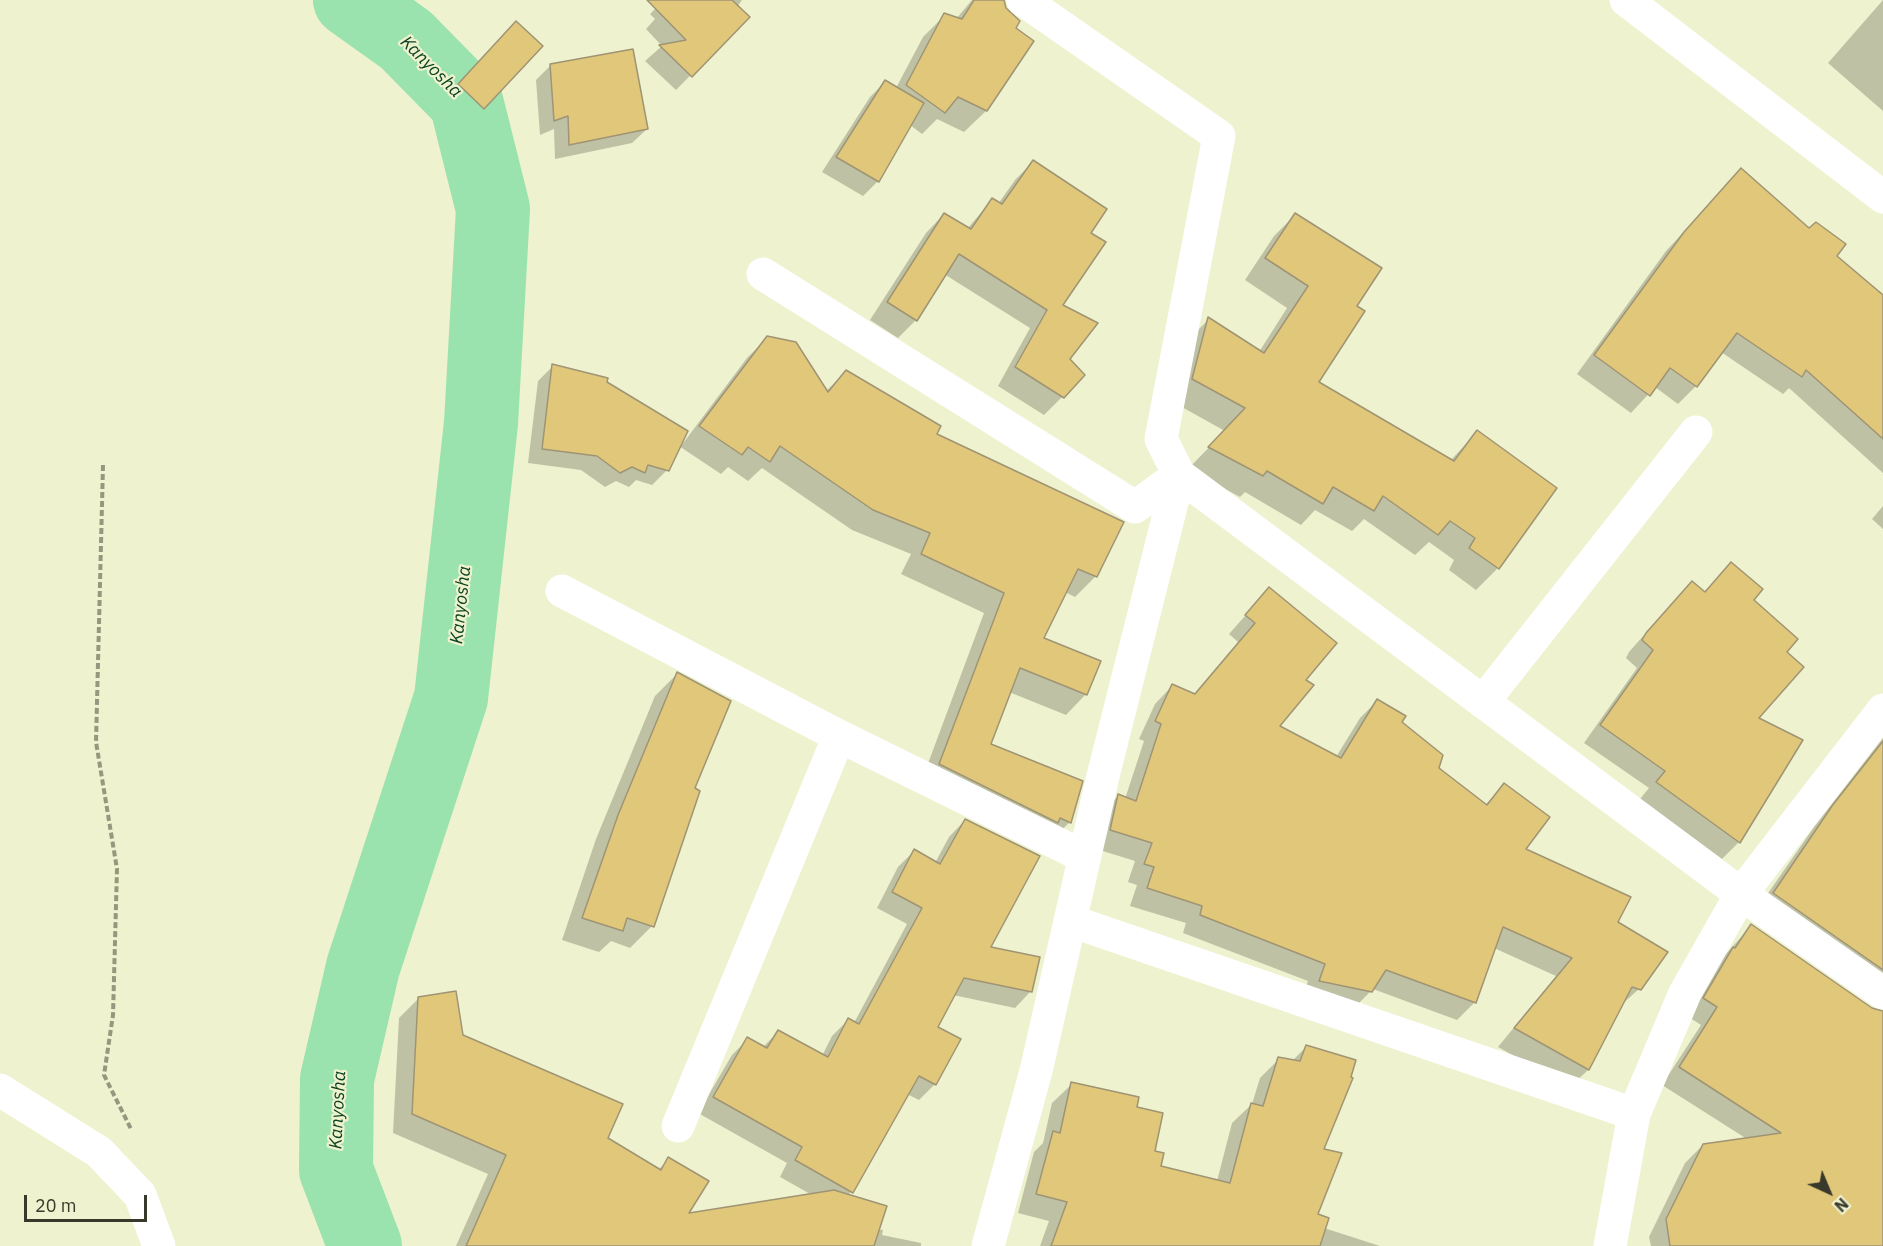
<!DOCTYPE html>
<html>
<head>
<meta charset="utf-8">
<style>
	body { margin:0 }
	#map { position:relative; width:1883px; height:1246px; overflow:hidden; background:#eef2ce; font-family:"IBM Plex Sans",sans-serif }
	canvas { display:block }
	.north { position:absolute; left:1799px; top:1162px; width:60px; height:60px; -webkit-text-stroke:4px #eef2ce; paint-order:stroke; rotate:136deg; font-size:16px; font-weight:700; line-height:24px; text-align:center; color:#38392b }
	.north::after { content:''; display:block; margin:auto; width:21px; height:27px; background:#38392b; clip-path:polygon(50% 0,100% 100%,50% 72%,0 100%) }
	.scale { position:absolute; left:24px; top:1195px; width:123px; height:27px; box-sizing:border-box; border:3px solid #38392b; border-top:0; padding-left:8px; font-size:18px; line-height:21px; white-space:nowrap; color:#38392b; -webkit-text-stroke:4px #eef2ce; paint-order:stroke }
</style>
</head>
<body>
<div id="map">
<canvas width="1883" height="1246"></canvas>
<div class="north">N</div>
<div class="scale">20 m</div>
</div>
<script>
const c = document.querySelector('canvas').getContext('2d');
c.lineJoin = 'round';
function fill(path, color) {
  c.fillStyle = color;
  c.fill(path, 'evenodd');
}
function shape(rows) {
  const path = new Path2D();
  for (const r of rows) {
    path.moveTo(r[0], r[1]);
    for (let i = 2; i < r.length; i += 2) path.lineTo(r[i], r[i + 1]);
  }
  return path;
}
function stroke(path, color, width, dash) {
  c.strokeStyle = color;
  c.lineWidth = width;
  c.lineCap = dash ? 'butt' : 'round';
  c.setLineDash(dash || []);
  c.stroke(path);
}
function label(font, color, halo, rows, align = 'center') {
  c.font = font + ' "IBM Plex Sans",sans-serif';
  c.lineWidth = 4.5;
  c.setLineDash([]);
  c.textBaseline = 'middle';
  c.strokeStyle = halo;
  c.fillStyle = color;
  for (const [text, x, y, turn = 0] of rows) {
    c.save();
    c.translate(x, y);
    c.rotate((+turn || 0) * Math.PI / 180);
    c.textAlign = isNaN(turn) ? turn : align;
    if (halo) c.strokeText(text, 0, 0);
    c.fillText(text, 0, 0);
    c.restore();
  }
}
fill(shape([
	[655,0,742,0,737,7,748,17,676,90,645,61,662,46,646,29,655,19,650,14,660,4],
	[972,0,1002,0,1014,28,1032,42,986,111,964,132,937,119,922,134,910,125,878,181,863,196,822,172,870,97,885,82,896,88,923,37,945,15,956,19],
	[1883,0,1883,111,1828,63],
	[501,38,483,108,468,122,444,100],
	[551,65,647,129,632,143,555,159,554,129,540,135,536,80],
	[1033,162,1089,234,1061,306,1068,359,1062,397,1044,415,998,386,1030,328,944,274,916,320,898,338,870,320,926,233,944,214,967,229,992,200,998,204,1015,180],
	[1741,170,1883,297,1883,473,1789,388,1783,394,1721,352,1696,386,1678,404,1655,387,1631,413,1577,374,1666,251],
	[1296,214,1355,306,1317,383,1450,461,1477,432,1498,568,1476,590,1449,570,1454,560,1429,542,1415,555,1364,519,1352,531,1315,510,1301,525,1245,492,1240,497,1188,469,1225,431,1171,401,1187,341,1209,319,1259,352,1287,308,1245,280,1274,236],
	[768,337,826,391,846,372,935,435,1096,576,1075,597,1065,592,1042,639,1086,694,1066,715,1009,692,989,745,1070,822,1049,842,920,785,984,613,901,574,911,554,852,530,762,468,748,481,728,467,721,474,679,446,667,470,652,485,636,480,629,487,616,481,605,487,581,470,528,463,538,381,553,366,605,383,681,446,747,358],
	[1883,506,1883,529,1872,519],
	[1731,564,1752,600,1756,718,1801,741,1739,842,1722,859,1640,799,1649,788,1584,743,1637,668,1626,658,1629,652,1675,600,1703,593],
	[1269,589,1304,680,1278,726,1336,757,1360,718,1377,701,1400,723,1437,769,1485,805,1504,785,1524,850,1616,922,1639,989,1620,1006,1588,1070,1570,1087,1498,1047,1556,976,1494,948,1475,1002,1457,1020,1373,989,1353,1009,1302,999,1308,981,1183,933,1186,923,1130,906,1137,885,1128,882,1135,861,1093,848,1101,814,1118,796,1125,799,1144,741,1139,739,1155,704,1172,686,1193,695,1238,642,1229,634],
	[677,674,693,789,652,926,630,948,611,941,599,952,562,940,596,839,655,696],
	[1883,738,1883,995,1755,912,1814,827],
	[965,820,989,948,1031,991,1015,1008,953,995,936,1028,935,1084,919,1100,907,1094,848,1196,878,1229,883,1230,882,1235,921,1243,921,1246,456,1246,488,1174,393,1133,399,1018,419,998,462,1036,606,1139,658,1170,669,1159,686,1215,812,1195,780,1177,787,1163,698,1113,732,1055,748,1039,763,1047,778,1032,822,1056,832,1036,848,1020,854,1023,907,924,877,908,898,867,914,851,935,863,949,837],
	[1751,926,1883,1031,1883,1246,1651,1246,1649,1237,1685,1163,1703,1145,1747,1139,1662,1085,1701,1025,1687,1016,1715,966],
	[1307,1046,1322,1150,1316,1215,1324,1228,1380,1246,1040,1246,1049,1221,1018,1213,1034,1152,1043,1143,1052,1103,1072,1084,1135,1108,1159,1167,1217,1181,1232,1123,1252,1104,1260,1078,1279,1059,1292,1061]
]), '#0003');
stroke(shape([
	[350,0,406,40,466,101,493,209,481,423,451,698,363,967,337,1079,336,1170,365,1246]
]), '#9ae2ae', 74);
const building = shape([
	[647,0,732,0,750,17,692,77,659,45,686,40,647,0],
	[974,0,1004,0,1006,8,1020,21,1016,28,1034,41,987,111,958,97,945,113,906,85,944,13,962,19,974,0],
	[516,21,543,46,484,109,458,84,516,21],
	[633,49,648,129,569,145,568,116,554,121,550,64,633,49],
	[885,80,924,103,879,182,836,157,885,80],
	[1033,160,1107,209,1091,233,1106,242,1063,305,1098,323,1070,359,1085,375,1064,398,1015,367,1047,310,959,254,917,321,887,302,944,213,971,229,992,198,1002,204,1033,160],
	[1741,168,1809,228,1816,222,1846,244,1837,256,1883,295,1883,439,1806,370,1802,377,1737,333,1697,387,1670,368,1650,396,1594,355,1684,232,1741,168],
	[1295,213,1382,268,1357,306,1365,311,1319,382,1454,461,1477,430,1557,488,1499,569,1469,548,1475,538,1450,521,1438,535,1383,496,1374,511,1333,487,1323,504,1267,471,1263,476,1208,447,1245,408,1192,379,1208,317,1264,353,1308,286,1265,258,1295,213],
	[767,336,796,342,828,392,846,370,941,426,937,434,1124,522,1097,577,1078,569,1044,638,1101,661,1087,695,1020,668,991,744,1083,781,1071,823,1060,818,1058,823,939,764,1004,593,921,554,930,533,873,510,780,446,770,462,748,447,742,455,699,426,767,336],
	[552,364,608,378,607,382,688,431,669,471,648,465,645,473,632,467,620,473,597,456,542,449,552,364],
	[1731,562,1763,589,1754,600,1798,639,1787,652,1804,667,1759,718,1803,740,1740,843,1656,782,1665,771,1600,725,1653,650,1642,640,1646,633,1692,581,1705,592,1731,562],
	[1269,587,1337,643,1306,680,1314,685,1280,726,1341,758,1377,699,1406,716,1402,722,1443,755,1439,768,1487,805,1504,783,1550,817,1526,849,1631,897,1618,922,1668,952,1641,990,1632,987,1589,1070,1514,1028,1572,958,1503,927,1476,1003,1386,970,1372,992,1319,981,1325,964,1200,915,1202,906,1147,888,1154,867,1144,864,1152,843,1110,830,1118,794,1136,801,1161,724,1155,721,1172,684,1195,694,1255,623,1245,615,1269,587],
	[677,672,731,701,695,788,700,791,654,927,627,918,623,931,582,918,618,815,677,672],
	[1883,741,1883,970,1773,893,1832,806,1883,741],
	[965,819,1040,856,991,947,1040,957,1032,992,964,978,938,1027,961,1039,936,1085,919,1076,853,1193,795,1160,802,1147,713,1097,747,1037,767,1048,778,1030,828,1057,848,1018,859,1024,922,908,892,892,914,849,940,864,965,819],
	[1751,924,1872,1008,1883,1011,1883,1246,1670,1246,1666,1219,1703,1144,1781,1133,1679,1067,1717,1007,1703,998,1733,947,1735,948,1751,924],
	[456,991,463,1035,623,1104,608,1138,661,1170,668,1157,709,1181,689,1213,834,1190,887,1206,874,1246,466,1246,506,1155,412,1114,418,997,456,991],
	[1306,1045,1356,1060,1351,1077,1353,1078,1324,1149,1342,1153,1318,1214,1329,1218,1320,1246,1051,1246,1067,1202,1036,1194,1053,1131,1060,1133,1071,1082,1139,1097,1137,1107,1163,1113,1155,1151,1164,1153,1161,1166,1230,1183,1251,1103,1263,1106,1278,1057,1300,1061,1306,1045]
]);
fill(building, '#e1c779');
stroke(building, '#9f9474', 1.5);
stroke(shape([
	[103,465,96,742,117,869,113,1015,104,1075,131,1129]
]), '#95977e', 4, [6, 3]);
stroke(shape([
	[1626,0,1883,197],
	[763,274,1135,507,1179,475,1741,894,1883,993],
	[562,591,839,736,1085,857],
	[1483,702,1696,432],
	[1071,921,1634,1114],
	[0,1090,99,1152,140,1195,159,1246],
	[678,1126,839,736],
	[988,1246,1036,1071,1103,776,1179,475,1161,439,1219,136,1023,0],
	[1610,1246,1634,1114,1685,993,1741,894,1883,710]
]), '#fff', 33);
label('italic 18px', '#0b4222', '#eef2ce', [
	["Kanyosha",431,67,45],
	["Kanyosha",461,605,-84],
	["Kanyosha",338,1110,-87]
]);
</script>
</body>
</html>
